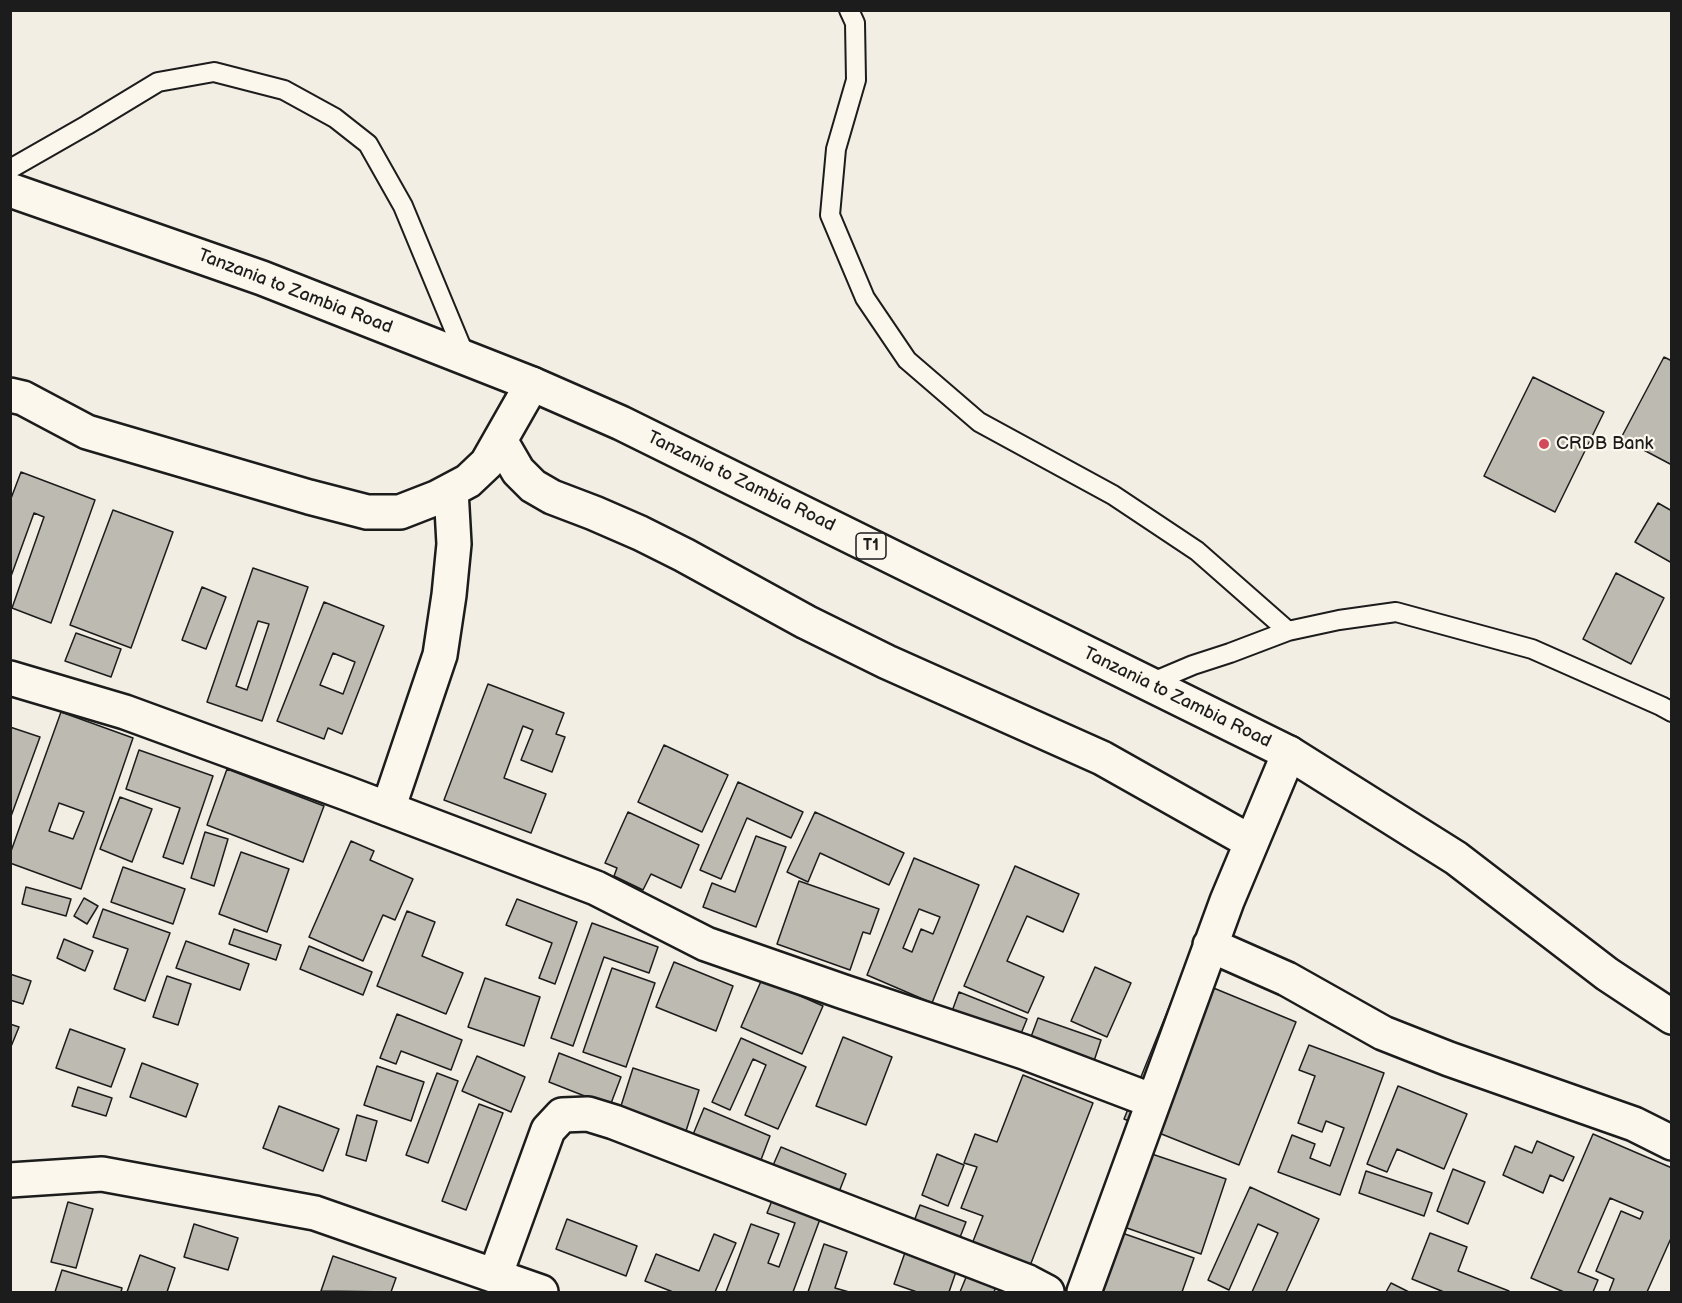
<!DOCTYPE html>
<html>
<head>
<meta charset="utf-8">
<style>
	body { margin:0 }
	#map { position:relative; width:1682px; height:1303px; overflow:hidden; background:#f2eee4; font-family:"Balsamiq Sans",sans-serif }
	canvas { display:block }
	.frame { position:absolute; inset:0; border:12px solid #1c1c1c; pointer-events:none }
</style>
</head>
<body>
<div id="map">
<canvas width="1682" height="1303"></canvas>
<div class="frame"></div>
</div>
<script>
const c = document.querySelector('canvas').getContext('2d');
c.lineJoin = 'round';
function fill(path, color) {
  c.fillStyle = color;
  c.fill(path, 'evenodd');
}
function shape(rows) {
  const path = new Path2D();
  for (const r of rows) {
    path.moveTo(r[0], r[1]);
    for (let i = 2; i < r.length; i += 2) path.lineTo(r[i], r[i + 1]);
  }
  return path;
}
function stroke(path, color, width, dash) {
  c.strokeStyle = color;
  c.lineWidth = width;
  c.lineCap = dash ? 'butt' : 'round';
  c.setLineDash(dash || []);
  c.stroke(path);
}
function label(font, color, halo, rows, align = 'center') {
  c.font = font + ' "Balsamiq Sans",sans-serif';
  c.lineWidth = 4.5;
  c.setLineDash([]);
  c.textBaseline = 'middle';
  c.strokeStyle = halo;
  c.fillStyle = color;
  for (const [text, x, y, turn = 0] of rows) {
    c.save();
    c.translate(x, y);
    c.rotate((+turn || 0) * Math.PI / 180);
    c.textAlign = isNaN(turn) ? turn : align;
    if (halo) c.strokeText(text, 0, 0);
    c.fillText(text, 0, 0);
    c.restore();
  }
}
const building = shape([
	[1664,357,1672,361,1672,465,1621,438,1664,357],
	[1533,377,1604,412,1555,512,1484,476,1533,377],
	[21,472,95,500,51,623,12,608,44,517,34,513,10,579,10,501,21,472],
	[1658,503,1672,511,1672,563,1635,542,1658,503],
	[113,510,173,532,131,648,70,625,113,510],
	[253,568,308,587,262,721,207,702,253,568],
	[258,621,269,624,247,690,236,686,258,621],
	[1616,573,1664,598,1631,664,1583,639,1616,573],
	[202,587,226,597,206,649,182,640,202,587],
	[324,602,384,626,342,734,328,728,324,739,277,721,324,602],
	[333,653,355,662,343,694,320,685,333,653],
	[76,633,121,649,111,677,65,661,76,633],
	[488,684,564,713,556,734,565,737,552,772,521,760,533,730,523,726,504,778,546,794,531,833,444,800,488,684],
	[61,712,133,738,81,889,10,863,10,854,61,712],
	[59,803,84,812,73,839,49,831,59,803],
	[10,727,40,737,10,819,10,727],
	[664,745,728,775,702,832,638,802,664,745],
	[139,750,213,776,183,864,163,857,180,808,126,789,139,750],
	[227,769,324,806,303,862,207,825,227,769],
	[738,782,803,812,791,838,747,818,721,879,700,870,738,782],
	[120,797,152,809,132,862,100,849,120,797],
	[628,812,699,845,681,888,651,874,643,890,614,876,617,868,605,863,628,812],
	[815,812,904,853,889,885,820,853,808,882,787,872,815,812],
	[205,832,228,839,214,886,191,878,205,832],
	[756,836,786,847,756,927,703,907,712,883,735,892,756,836],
	[351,841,374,851,370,860,413,879,395,920,383,915,363,961,309,937,351,841],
	[241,852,289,869,267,932,219,914,241,852],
	[914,858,979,885,932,1003,867,975,914,858],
	[919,909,940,917,933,934,921,929,912,952,903,948,919,909],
	[1015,866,1079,894,1063,932,1027,916,1007,961,1044,977,1028,1013,964,986,1015,866],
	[123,867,185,889,173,924,111,902,123,867],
	[799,881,879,909,870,934,863,932,850,970,777,944,799,881],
	[26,887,71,899,66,916,22,904,26,887],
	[84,898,98,906,87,924,74,916,84,898],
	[517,899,577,922,555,984,539,978,552,943,506,925,517,899],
	[103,909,170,933,145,1001,114,989,128,949,93,937,103,909],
	[407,911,435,922,422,956,463,973,446,1014,377,986,407,911],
	[592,923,658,947,649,973,604,957,573,1046,551,1038,592,923],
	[234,929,281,945,276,960,229,944,234,929],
	[64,939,93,951,85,971,57,958,64,939],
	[186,941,249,964,240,990,176,968,186,941],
	[309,946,372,972,363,995,300,969,309,946],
	[674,962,733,986,716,1031,656,1007,674,962],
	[1095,967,1131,983,1107,1037,1071,1021,1095,967],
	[612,968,655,983,626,1067,583,1052,612,968],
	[10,974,31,981,23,1004,10,1000,10,974],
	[1182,975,1296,1022,1239,1165,1124,1119,1182,975],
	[167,976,191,984,178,1025,153,1017,167,976],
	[485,978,540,997,524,1046,468,1027,485,978],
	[762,979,823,1006,802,1054,741,1027,762,979],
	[959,992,1027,1019,1018,1041,951,1014,959,992],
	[397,1014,462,1040,451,1070,401,1051,396,1064,380,1058,397,1014],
	[1038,1018,1101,1040,1092,1067,1028,1045,1038,1018],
	[10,1024,19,1027,10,1049,10,1024],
	[70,1029,125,1049,111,1087,56,1068,70,1029],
	[843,1037,892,1057,866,1125,816,1106,843,1037],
	[741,1038,806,1067,778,1129,745,1115,766,1065,753,1059,730,1110,712,1102,741,1038],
	[1309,1045,1384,1073,1340,1195,1278,1172,1292,1135,1315,1144,1310,1158,1330,1166,1344,1128,1326,1121,1322,1132,1298,1123,1315,1076,1299,1070,1309,1045],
	[559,1053,621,1077,610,1106,549,1082,559,1053],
	[477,1056,525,1077,511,1112,462,1091,477,1056],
	[142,1063,198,1084,186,1117,130,1097,142,1063],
	[377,1066,424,1082,411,1121,364,1105,377,1066],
	[633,1068,699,1090,686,1131,620,1109,633,1068],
	[437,1073,458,1081,428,1163,406,1155,437,1073],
	[1023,1075,1093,1103,1028,1271,970,1249,983,1216,961,1208,977,1167,964,1163,975,1134,997,1142,1023,1075],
	[1398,1086,1467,1114,1444,1169,1397,1149,1387,1172,1367,1164,1398,1086],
	[78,1087,112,1098,106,1116,72,1106,78,1087],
	[479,1104,503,1113,466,1210,442,1201,479,1104],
	[279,1106,339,1129,323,1171,263,1148,279,1106],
	[704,1108,770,1136,759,1165,692,1137,704,1108],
	[357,1115,377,1121,366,1161,346,1155,357,1115],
	[1593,1134,1672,1168,1672,1236,1647,1292,1609,1292,1614,1279,1596,1271,1621,1211,1640,1219,1643,1212,1610,1198,1578,1272,1598,1280,1593,1292,1564,1292,1531,1278,1593,1134],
	[1537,1141,1574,1157,1563,1181,1550,1175,1543,1193,1503,1175,1515,1146,1532,1153,1537,1141],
	[781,1147,846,1174,837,1197,771,1170,781,1147],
	[1131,1147,1226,1179,1201,1254,1107,1221,1131,1147],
	[937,1154,964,1165,948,1206,922,1195,937,1154],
	[1453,1169,1485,1182,1468,1224,1437,1211,1453,1169],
	[1366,1171,1432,1193,1424,1216,1359,1193,1366,1171],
	[1250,1187,1319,1219,1286,1292,1252,1292,1278,1233,1258,1224,1229,1290,1208,1280,1250,1187],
	[775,1193,823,1211,793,1292,726,1292,751,1224,779,1234,768,1263,779,1267,795,1223,767,1213,775,1193],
	[68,1202,93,1209,76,1268,51,1262,68,1202],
	[920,1205,966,1222,957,1245,912,1227,920,1205],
	[567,1219,637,1246,626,1276,556,1249,567,1219],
	[194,1224,238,1238,228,1270,184,1257,194,1224],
	[1099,1225,1194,1258,1182,1292,1076,1292,1099,1225],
	[1430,1233,1467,1247,1458,1271,1509,1291,1508,1292,1444,1292,1412,1279,1430,1233],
	[714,1234,736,1243,715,1292,673,1292,645,1281,656,1254,699,1271,714,1234],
	[824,1244,847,1252,835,1288,849,1292,808,1292,824,1244],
	[908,1244,959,1263,949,1292,917,1292,894,1284,908,1244],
	[140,1255,175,1268,167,1292,127,1292,140,1255],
	[333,1256,396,1278,391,1292,321,1291,333,1256],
	[62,1270,122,1288,121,1292,55,1292,62,1270],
	[969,1270,998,1281,994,1292,960,1292,969,1270],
	[1391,1283,1409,1292,1386,1292,1391,1283]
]);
fill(building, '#bdbab1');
stroke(building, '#1c1c1c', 1.5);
const lane = shape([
	[849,10,855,23,856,80,836,149,830,215,865,298,907,360,979,422,1113,495,1197,551,1288,631],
	[10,169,87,125,158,82,214,72,284,90,335,118,368,144,403,206,466,358],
	[1148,684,1193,665,1230,653,1288,631,1339,620,1396,612,1532,649,1661,706,1672,712]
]);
const street = shape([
	[10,395,23,398,87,432,309,497,367,512,400,512,436,498,468,481,487,463,532,384],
	[500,440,518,471,533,486,552,497,594,513,640,533,684,555,806,622,887,662,1102,758,1251,842],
	[10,678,125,712,346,793,596,888,706,944,844,992,1024,1052,1153,1101],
	[388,809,440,655,449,595,454,544,451,490],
	[1210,945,1287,979,1383,1033,1449,1059,1634,1124,1672,1143],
	[10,1180,102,1174,315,1213,541,1292],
	[495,1276,548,1130,562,1115,588,1114,614,1122,1028,1282,1047,1292],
	[1084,1292,1227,901,1289,753]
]);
const highway = shape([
	[10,190,262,278,532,384,621,423,1289,753,1456,858,1607,974,1672,1017]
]);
stroke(lane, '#1c1c1c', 22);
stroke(street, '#1c1c1c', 38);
stroke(highway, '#1c1c1c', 38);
stroke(lane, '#fbf7ec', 18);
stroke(street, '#fbf7ec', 33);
stroke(highway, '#fbf7ec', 33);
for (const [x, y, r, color] of [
	[1544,444,6,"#d1495b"]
]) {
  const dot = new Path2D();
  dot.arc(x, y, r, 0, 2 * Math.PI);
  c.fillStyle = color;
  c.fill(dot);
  stroke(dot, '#fbf7ec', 2);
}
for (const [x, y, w] of [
	[871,546,30]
]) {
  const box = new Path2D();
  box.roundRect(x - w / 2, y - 13, w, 26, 4.5);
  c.fillStyle = '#fbf7ec';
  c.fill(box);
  stroke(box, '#1c1c1c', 1.5);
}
label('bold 16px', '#1c1c1c', null, [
	["T1",871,546]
]);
label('18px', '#1c1c1c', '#fbf7ec', [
	["Tanzania to Zambia Road",295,292,21],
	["Tanzania to Zambia Road",741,482,26],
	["Tanzania to Zambia Road",1177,698,26]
]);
label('18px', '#1c1c1c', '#fbf7ec', [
	["CRDB Bank",1556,444]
], 'left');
</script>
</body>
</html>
